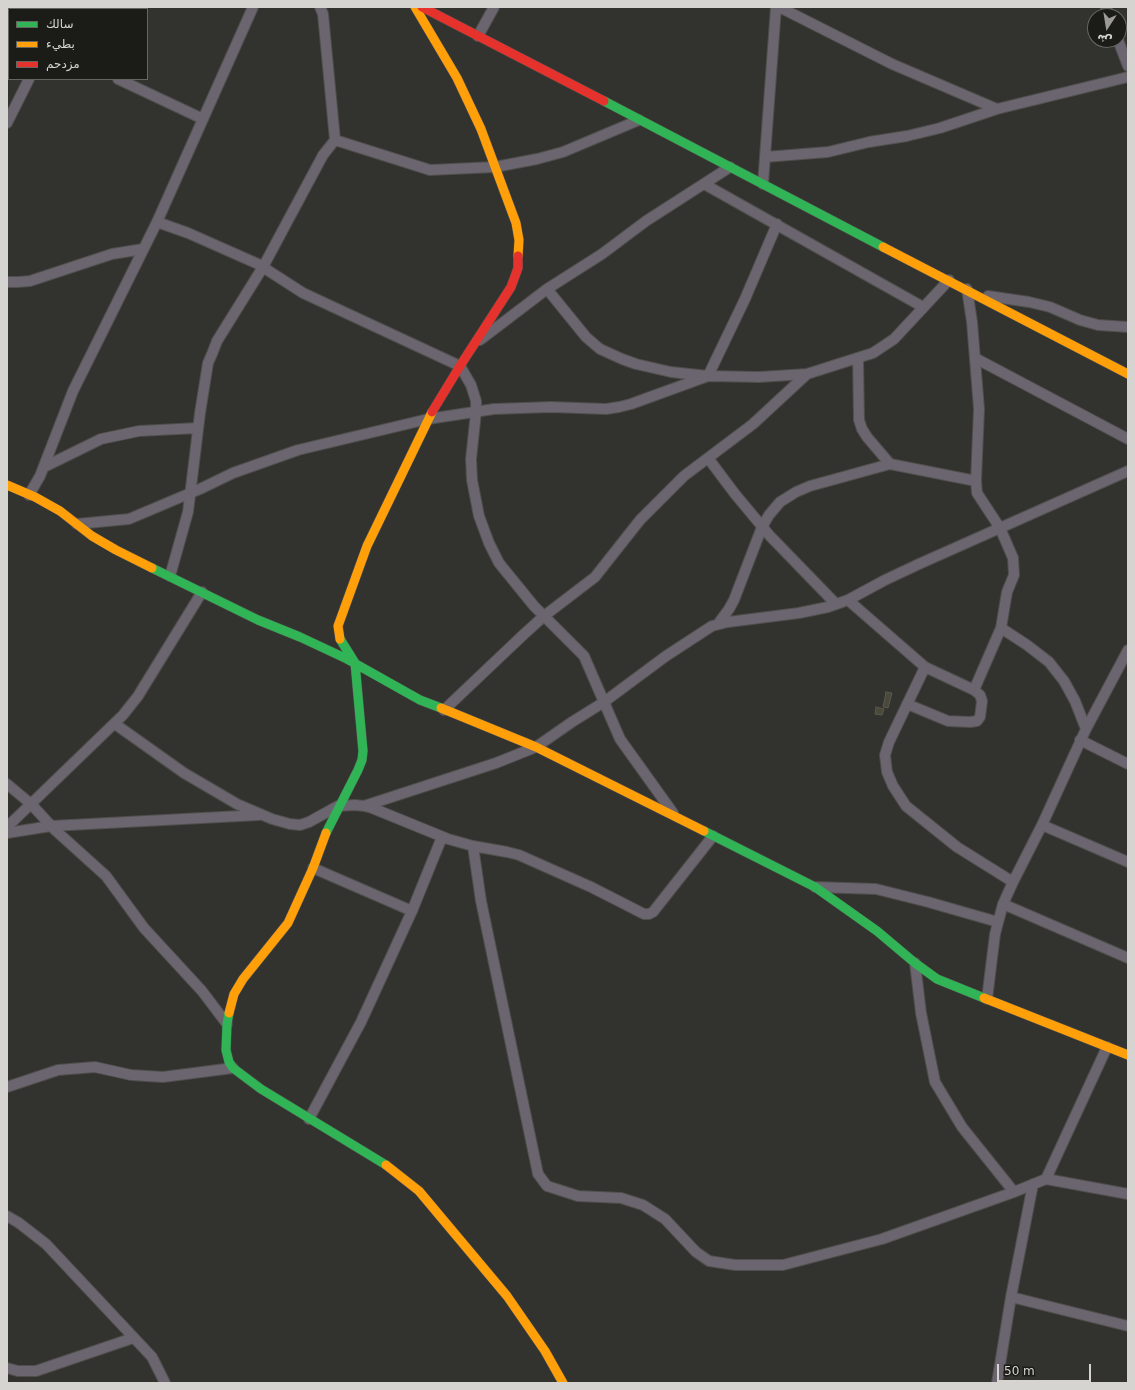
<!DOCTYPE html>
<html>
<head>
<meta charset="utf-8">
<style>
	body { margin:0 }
	#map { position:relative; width:1135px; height:1390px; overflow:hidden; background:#32322e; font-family:"DejaVu Sans","Noto Sans Arabic",sans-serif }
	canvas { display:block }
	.frame { position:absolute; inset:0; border:8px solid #d5d4d0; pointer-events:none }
	.legend { position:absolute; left:8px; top:8px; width:140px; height:72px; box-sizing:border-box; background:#1b1b18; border:1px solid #656562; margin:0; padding:5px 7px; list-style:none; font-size:12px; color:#d5d4d0 }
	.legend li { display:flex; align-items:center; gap:8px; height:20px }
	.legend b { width:20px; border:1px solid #656562 }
	.north { position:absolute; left:1087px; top:8px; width:40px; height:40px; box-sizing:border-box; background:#1b1b18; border:1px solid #656562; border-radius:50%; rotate:192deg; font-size:11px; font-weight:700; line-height:16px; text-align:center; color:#d5d4d0 }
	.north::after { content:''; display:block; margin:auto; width:14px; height:18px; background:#9c9b97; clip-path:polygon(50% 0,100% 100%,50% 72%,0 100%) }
	.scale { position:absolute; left:997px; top:1364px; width:94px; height:18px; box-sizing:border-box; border:2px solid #d5d4d0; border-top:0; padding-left:5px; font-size:12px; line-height:14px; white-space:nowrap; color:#d5d4d0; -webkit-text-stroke:3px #1b1b18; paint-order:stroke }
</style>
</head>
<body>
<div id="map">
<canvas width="1135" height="1390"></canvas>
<div class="frame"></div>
<ul class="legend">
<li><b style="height:5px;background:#30b455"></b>سالك</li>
<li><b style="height:5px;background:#ff9f0a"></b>بطيء</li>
<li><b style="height:5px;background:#e5322d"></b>مزدحم</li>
</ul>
<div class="north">ش</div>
<div class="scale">50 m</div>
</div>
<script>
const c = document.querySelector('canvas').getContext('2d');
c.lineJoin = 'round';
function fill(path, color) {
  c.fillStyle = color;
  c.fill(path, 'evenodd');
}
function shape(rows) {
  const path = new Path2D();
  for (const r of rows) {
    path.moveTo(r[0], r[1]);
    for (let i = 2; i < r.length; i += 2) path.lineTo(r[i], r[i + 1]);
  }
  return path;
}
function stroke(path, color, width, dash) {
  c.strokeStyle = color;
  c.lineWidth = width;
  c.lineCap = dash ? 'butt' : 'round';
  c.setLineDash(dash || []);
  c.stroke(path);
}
const building = shape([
	[886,692,892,693,888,708,883,707,886,692],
	[876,707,884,709,882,715,875,714,876,707]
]);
fill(building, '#4b4a39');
stroke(building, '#595854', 1);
const street = shape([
	[779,7,892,64,997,109,1128,77],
	[1106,7,1109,16],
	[61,9,62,7],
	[7,23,9,24],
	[478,36,494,7],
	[1118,40,1128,66],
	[118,79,203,119],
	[7,123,29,79],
	[335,140,430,170,495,167,537,159,563,152,639,120],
	[765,157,828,152,869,142,907,136,940,128,997,109],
	[704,184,923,307],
	[763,184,776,7],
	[157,222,188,233,258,264,303,293,460,366,471,385,476,401,476,412,471,459,472,480,479,516,489,543,499,563,534,606,584,656,620,739,673,813],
	[7,282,18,282,30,281,112,254,143,249],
	[547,289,586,337,600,349,622,359,636,364,671,372,708,376,759,377,807,374,873,353,894,339,949,280],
	[967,289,972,322,979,409,976,481,977,493,1000,528,1013,558,1014,575,1007,592,1001,628,974,690],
	[988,296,1029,302,1050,307,1080,320,1098,325,1128,327],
	[480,340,547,289,602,254,646,221,730,167],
	[858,358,859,420,862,429,867,437,890,464],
	[975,358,1128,439],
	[708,458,735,494,770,536,836,604],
	[44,467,101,439,139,431,198,428],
	[29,495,40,476,73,391,157,222,253,7],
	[77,524,129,519,200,489,233,473,298,450,428,419,494,409,551,407,606,409,619,407,631,404,708,376,745,299,777,224],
	[170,576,188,512,200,413,208,363,212,354,217,341,263,267,323,155,335,140,323,14,320,7],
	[848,600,925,667,974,690,980,695,982,701,980,717,977,721,970,722,948,721,907,704],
	[718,624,729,609,734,600,762,527,769,515,780,502,796,492,810,486,890,464,976,481],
	[1001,628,1027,645,1049,662,1064,681,1075,701,1086,729],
	[925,667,889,742,885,755,887,772,893,786,906,806,957,847,1013,882],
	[444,710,522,636,544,616,595,577,640,520,684,476,753,424,807,374],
	[115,724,184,773,237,804,272,819,290,824,300,825,309,822,338,806,355,805,364,806,372,808,448,839,473,846,507,852,519,855,591,887,644,914,649,914,653,912,713,836],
	[1080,740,1128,764],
	[7,784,31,804,54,829,106,876,144,928,202,991,227,1024],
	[364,806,496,763,536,747,572,722,604,702,666,656,712,626,728,622,799,613,828,607,848,600,885,580,919,564,1128,471],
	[1042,825,1128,862],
	[7,827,123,715,138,696,202,592],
	[7,833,51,826,259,815],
	[473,846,481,901,538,1174,547,1186,578,1196,621,1198,643,1205,665,1219,696,1252,709,1261,735,1265,783,1265,882,1239,1014,1192,1046,1179,1128,1194],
	[313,868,412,911],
	[815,887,876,889,928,902,998,922],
	[1003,904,1128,958],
	[915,963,921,1013,935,1082,962,1127,1014,1192],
	[987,999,995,934,1003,904,1013,882,1042,825,1086,729,1128,650],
	[7,1087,58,1070,95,1067,131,1075,163,1077,233,1068],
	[309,1119,361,1022,412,911,442,837],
	[1046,1179,1107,1047],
	[7,1216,19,1223,46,1244,152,1357,165,1383],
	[1011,1297,1128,1326],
	[7,1368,18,1371,36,1371,133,1338],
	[997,1383,1011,1297,1033,1184]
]);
const fast = shape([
	[604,101,883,247],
	[152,568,258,620,300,637,347,659,420,700,441,708],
	[704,831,815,887,877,931,915,963,937,979,984,998],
	[326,833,358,770,362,760,363,751,355,663,340,639],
	[229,1013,227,1024,226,1050,229,1062,233,1068,261,1089,386,1165]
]);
const slow = shape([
	[415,7,457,78,481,129,516,223,519,240,518,256],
	[883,247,1128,374],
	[7,485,35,497,60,511,92,536,116,550,152,568],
	[340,639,338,626,367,546,432,412],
	[441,708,536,747,704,831],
	[984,998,1128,1055],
	[229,1013,234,994,243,979,288,923,313,868,326,833],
	[386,1165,419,1191,507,1296,545,1351,563,1383]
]);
const jam = shape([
	[422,7,604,101],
	[432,412,460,366,511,287,518,268,518,256]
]);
stroke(street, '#4f4e4c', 12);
stroke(fast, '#4f4e4c', 10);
stroke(slow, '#4f4e4c', 10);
stroke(jam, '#4f4e4c', 10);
stroke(street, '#6a656e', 10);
stroke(fast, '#30b455', 9);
stroke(slow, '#ff9f0a', 9);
stroke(jam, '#e5322d', 9);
</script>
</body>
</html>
